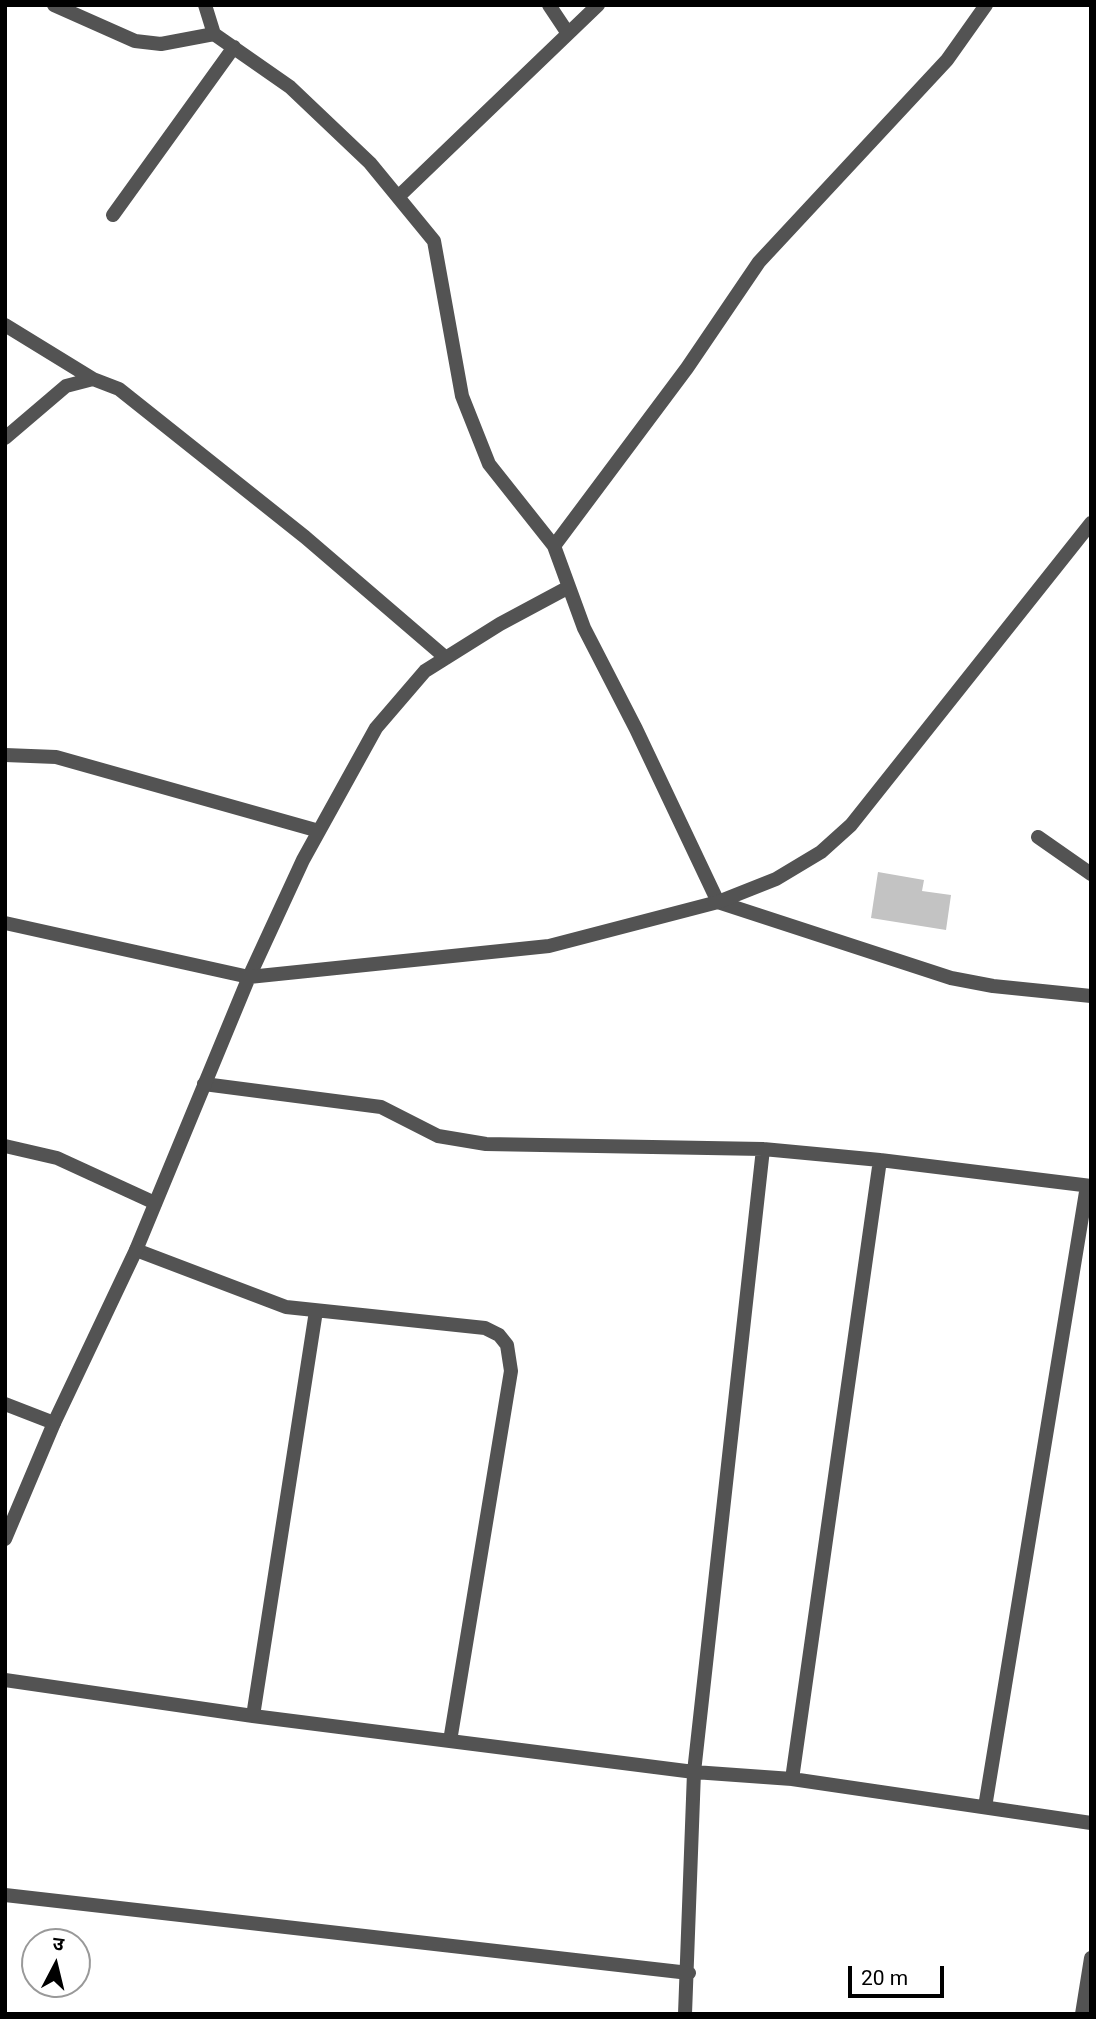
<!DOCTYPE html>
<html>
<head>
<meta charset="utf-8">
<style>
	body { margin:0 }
	#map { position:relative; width:1096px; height:2019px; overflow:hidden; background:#fff; font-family:Roboto,"Noto Sans Devanagari",sans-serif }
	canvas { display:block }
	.frame { position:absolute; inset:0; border:7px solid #000; pointer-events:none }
	.north { position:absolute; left:21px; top:1928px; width:70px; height:70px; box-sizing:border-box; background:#fff; border:2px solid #999; border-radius:50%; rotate:7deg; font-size:19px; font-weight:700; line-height:28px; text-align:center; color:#000 }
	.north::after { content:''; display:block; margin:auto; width:24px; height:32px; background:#000; clip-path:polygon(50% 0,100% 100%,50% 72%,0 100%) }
	.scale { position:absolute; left:848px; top:1966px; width:96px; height:32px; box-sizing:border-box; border:4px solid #000; border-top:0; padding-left:9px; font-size:21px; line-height:24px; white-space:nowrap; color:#000; -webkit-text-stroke:5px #fff; paint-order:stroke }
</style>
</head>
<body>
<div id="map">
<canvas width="1096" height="2019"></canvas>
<div class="frame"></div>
<div class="north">उ</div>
<div class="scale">20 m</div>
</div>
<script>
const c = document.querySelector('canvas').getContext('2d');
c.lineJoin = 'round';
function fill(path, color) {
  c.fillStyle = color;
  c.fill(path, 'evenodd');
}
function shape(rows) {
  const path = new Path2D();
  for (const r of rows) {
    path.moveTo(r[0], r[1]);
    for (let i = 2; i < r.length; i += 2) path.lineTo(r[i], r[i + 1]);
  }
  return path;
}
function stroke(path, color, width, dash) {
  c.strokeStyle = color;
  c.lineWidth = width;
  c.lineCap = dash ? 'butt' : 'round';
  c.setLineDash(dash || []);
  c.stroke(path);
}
fill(shape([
	[878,872,924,880,922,891,951,895,946,930,871,918]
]), '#c3c3c3');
stroke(shape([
	[54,5,135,41,161,44,214,34,290,87,370,163,434,241,462,396,489,464,554,546,584,628,636,729,718,902,951,978,993,986,1091,996],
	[205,5,214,34],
	[549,5,567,32],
	[398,197,598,5],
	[113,215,234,47],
	[5,325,93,379],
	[5,438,66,386,93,379,119,389,305,537,446,658],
	[554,546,687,368,759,262,947,60,986,5],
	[5,755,56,757,319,831],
	[1038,837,1091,874],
	[249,977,303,860,376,728,425,671,500,624,569,587],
	[204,1084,381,1107,438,1136,486,1144,763,1149,880,1160,1091,1186],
	[5,1146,57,1158,155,1203],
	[136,1250,286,1307,485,1328,499,1335,507,1345,511,1371,450,1741],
	[5,1404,54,1423],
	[5,1680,253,1716,694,1772,792,1779,1091,1823],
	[253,1716,316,1311],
	[792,1779,880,1160],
	[985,1807,1087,1186],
	[5,1895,689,1973],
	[685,2014,694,1772,763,1149],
	[1082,2014,1091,1958]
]), '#535353', 14);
stroke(shape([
	[5,923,249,977,136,1250,54,1423,5,1539],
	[249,977,549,946,718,902,776,879,821,852,851,825,1091,523]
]), '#535353', 14);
</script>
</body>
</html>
